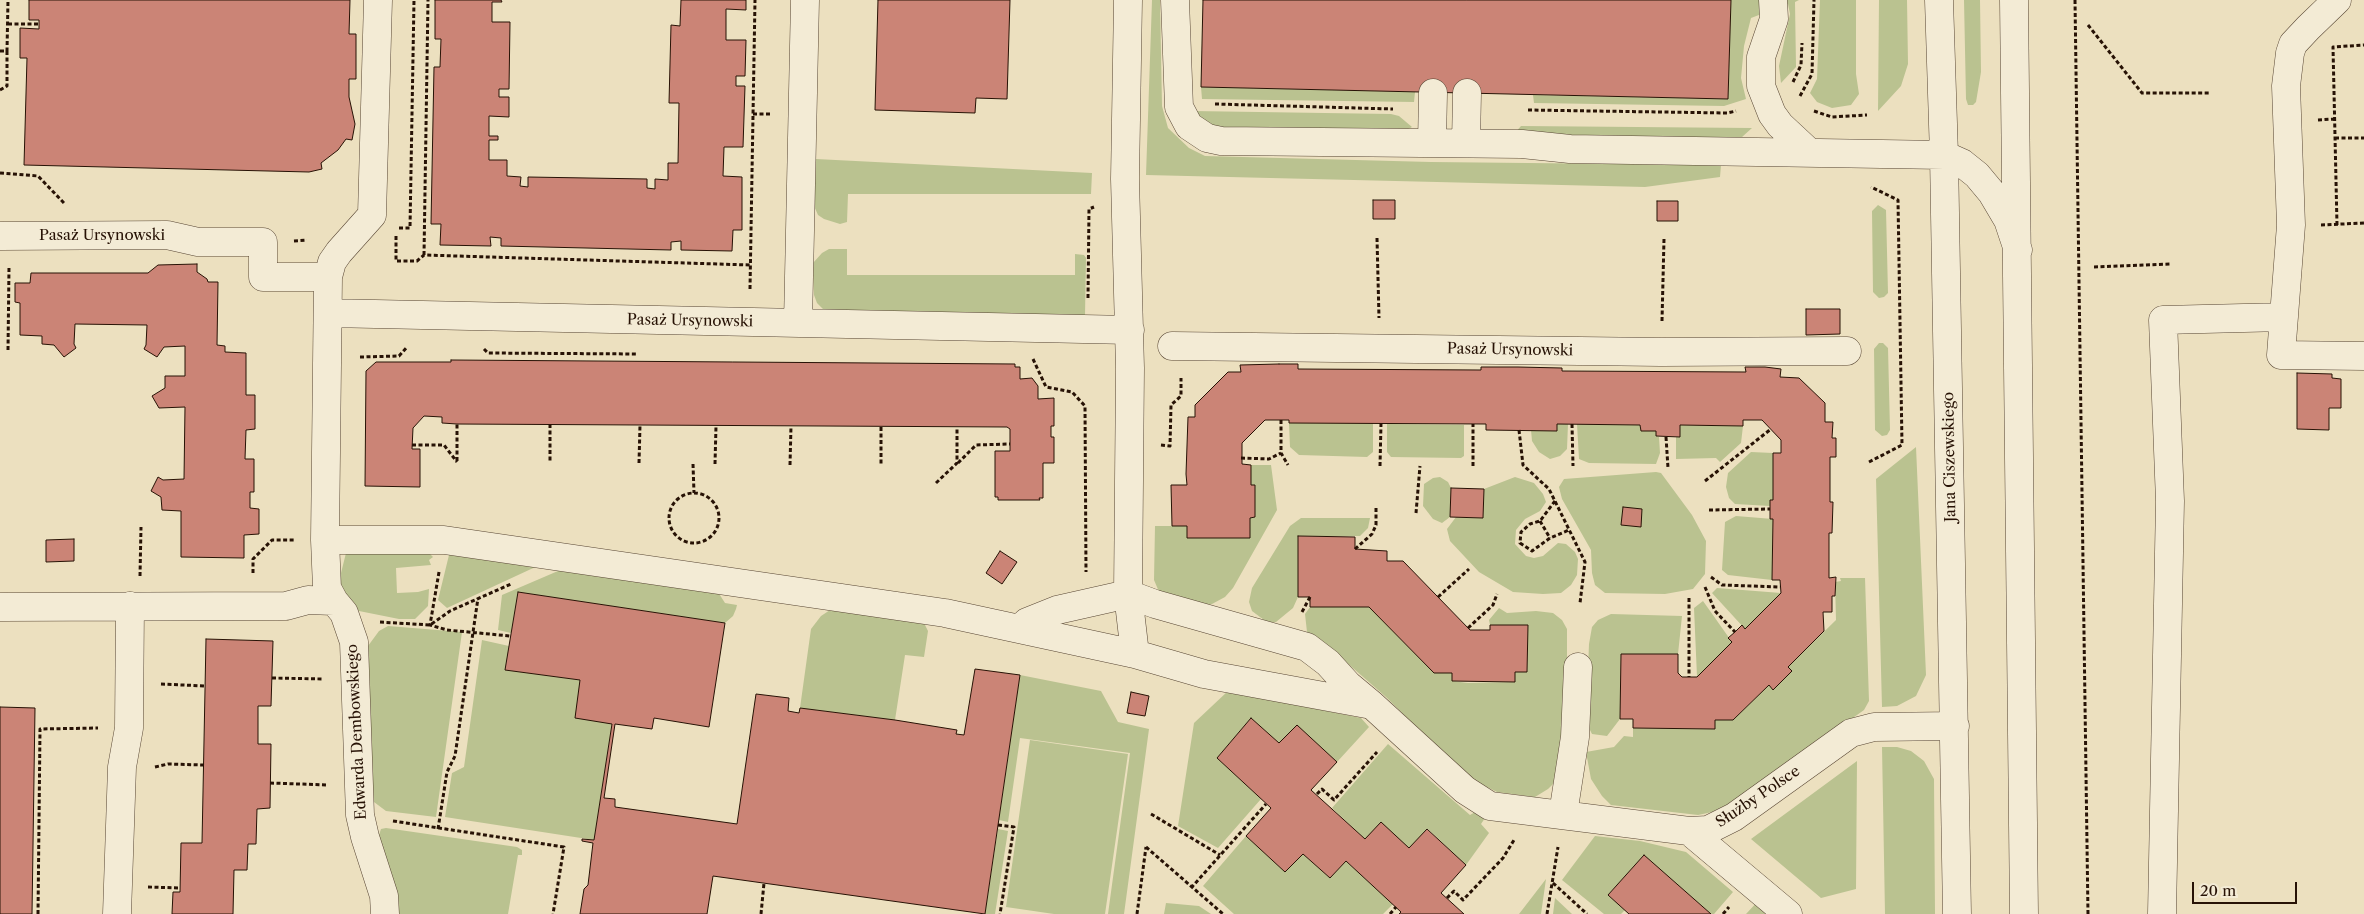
<!DOCTYPE html>
<html>
<head>
<meta charset="utf-8">
<style>
	body { margin:0 }
	#map { position:relative; width:2364px; height:914px; overflow:hidden; background:#ece0bf; font-family:"Libre Caslon Text",serif }
	canvas { display:block }
	.scale { position:absolute; left:2192px; top:882px; width:105px; height:22px; box-sizing:border-box; border:2px solid #271205; border-top:0; padding-left:6px; font-size:15px; line-height:18px; white-space:nowrap; color:#271205; -webkit-text-stroke:4px #f3ebd5; paint-order:stroke }
</style>
</head>
<body>
<div id="map">
<canvas width="2364" height="914"></canvas>
<div class="scale">20 m</div>
</div>
<script>
const c = document.querySelector('canvas').getContext('2d');
c.lineJoin = 'round';
function fill(path, color) {
  c.fillStyle = color;
  c.fill(path, 'evenodd');
}
function shape(rows) {
  const path = new Path2D();
  for (const r of rows) {
    if (r.length === 3) {
      path.moveTo(r[0] + r[2], r[1]);
      path.arc(r[0], r[1], r[2], 0, 2 * Math.PI);
      continue;
    }
    path.moveTo(r[0], r[1]);
    for (let i = 2; i < r.length; i += 2) path.lineTo(r[i], r[i + 1]);
  }
  return path;
}
function stroke(path, color, width, dash) {
  c.strokeStyle = color;
  c.lineWidth = width;
  c.lineCap = dash ? 'butt' : 'round';
  c.setLineDash(dash || []);
  c.stroke(path);
}
function label(font, color, halo, rows, align = 'center') {
  c.font = font + ' "Libre Caslon Text",serif';
  c.lineWidth = 4;
  c.setLineDash([]);
  c.textBaseline = 'middle';
  c.strokeStyle = halo;
  c.fillStyle = color;
  for (const [text, x, y, turn = 0] of rows) {
    c.save();
    c.translate(x, y);
    c.rotate((+turn || 0) * Math.PI / 180);
    c.textAlign = isNaN(turn) ? turn : align;
    if (halo) c.strokeText(text, 0, 0);
    c.fillText(text, 0, 0);
    c.restore();
  }
}
fill(shape([
	[1152,0,1160,0,1162,106,1168,128,1189,148,1205,156,1431,162,1721,165,1720,177,1645,187,1146,175],
	[1731,0,1799,0,1795,2,1796,67,1781,83,1779,66,1790,14,1788,4,1751,18,1744,46,1741,78,1746,99,1724,106,1534,103,1533,95,1728,99],
	[1820,0,1856,0,1856,74,1859,94,1851,105,1832,108,1817,102,1810,93,1817,79],
	[1879,0,1907,0,1908,64,1901,86,1878,111],
	[1964,0,1980,0,1981,72,1976,102,1973,105,1968,105,1966,99],
	[1201,87,1415,92,1414,102,1202,99],
	[1192,111,1391,114,1399,116,1412,127,1401,133,1214,130],
	[1521,126,1752,128,1742,137,1728,138,1514,134],
	[816,159,1092,173,1091,194,848,194,847,222,840,224,824,219,818,215,814,206],
	[1878,205,1886,210,1888,293,1884,297,1879,298,1873,292,1872,211],
	[829,249,847,249,847,275,1075,275,1075,254,1084,255,1086,258,1085,315,1081,318,834,313,823,309,817,303,814,295,813,263,822,253],
	[1879,343,1883,343,1888,348,1890,430,1887,435,1882,436,1875,430,1874,349],
	[1289,423,1373,423,1373,452,1367,457,1299,455,1290,447],
	[1387,424,1464,425,1464,456,1461,458,1391,457,1387,452],
	[1557,424,1568,424,1567,449,1560,456,1550,459,1539,452,1532,441,1531,430,1557,431],
	[1577,424,1640,425,1641,431,1656,431,1656,436,1659,437,1660,453,1656,464,1589,463,1579,459],
	[1680,425,1743,426,1741,443,1720,462,1716,458,1676,459,1676,437],
	[1916,447,1926,675,1916,696,1897,706,1882,707,1876,479],
	[1751,452,1773,453,1773,500,1770,500,1770,506,1735,504,1729,498,1726,487,1728,473],
	[1251,465,1271,465,1277,510,1233,588,1225,597,1212,604,1197,607,1160,594,1154,580,1155,526,1187,526,1250,538,1250,518,1255,517,1255,486,1251,485],
	[1656,472,1661,473,1692,515,1706,541,1705,574,1693,589,1665,594,1605,593,1595,585,1592,573,1591,550,1562,499,1559,487,1564,479],
	[1440,477,1448,482,1451,488,1450,517,1442,523,1433,519,1423,506,1424,484,1433,478],
	[1515,477,1534,483,1543,494,1546,502,1540,511,1525,519,1516,530,1515,544,1526,556,1534,558,1543,556,1558,543,1566,544,1575,552,1578,559,1577,575,1571,585,1561,593,1543,594,1513,592,1479,572,1450,541,1447,529,1456,517,1483,518,1484,489],
	[1736,516,1773,519,1772,580,1728,575,1722,570,1725,522],
	[1301,518,1370,518,1368,528,1360,536,1298,536,1298,597,1293,608,1276,622,1268,623,1252,611,1249,602,1252,588,1290,526],
	[347,549,429,553,433,557,429,560,431,565,396,568,397,593,418,592,429,589,428,606,415,619,399,619,359,611,344,596,338,585],
	[459,553,544,563,447,608,438,600,449,555],
	[565,568,716,589,725,603,737,605,736,609,733,616,725,623,518,592,511,633,498,630,502,595],
	[1840,578,1865,578,1869,701,1864,710,1753,789,1717,811,1698,815,1611,805,1602,796,1591,779,1586,752,1614,747,1624,736,1633,737,1633,728,1714,729,1715,720,1733,720,1769,685,1773,690,1792,671,1788,667,1836,620,1835,582,1841,581],
	[1717,588,1781,593,1745,629,1712,593],
	[1703,601,1732,642,1697,677,1694,608],
	[1310,607,1369,607,1434,673,1452,673,1452,681,1468,683,1515,682,1515,672,1527,672,1528,625,1490,625,1489,620,1499,608,1507,613,1536,611,1553,613,1562,620,1567,629,1567,706,1558,779,1548,789,1535,797,1497,792,1477,782,1430,741,1386,697,1322,641,1307,632,1305,614],
	[830,610,922,619,928,631,924,657,905,655,895,720,800,708,811,629,821,616],
	[1611,614,1682,616,1678,654,1621,654,1620,719,1607,736,1592,734,1586,722,1589,644,1592,627,1598,620],
	[388,626,462,632,436,817,386,811,374,802,370,778,366,665,368,646,379,631],
	[482,640,509,646,506,670,580,680,612,724,594,840,445,817,452,773,464,767],
	[1020,675,1101,691,1118,722,1149,729,1124,914,1108,914,1130,753,1020,738,1008,822,999,820],
	[1228,691,1361,718,1369,727,1337,762,1297,726,1279,743,1251,718,1217,758,1261,799,1218,848,1178,826,1194,723],
	[1030,740,1128,754,1105,914,1054,914,1006,907],
	[1388,744,1470,815,1477,811,1487,815,1481,824,1489,833,1466,865,1428,829,1409,848,1365,839,1332,808],
	[1882,747,1897,747,1911,751,1924,761,1934,779,1935,914,1885,914],
	[1857,761,1856,889,1821,898,1751,839],
	[386,828,517,847,522,850,522,855,518,855,508,914,388,914,378,838,381,829],
	[998,829,1008,831,995,914,985,914],
	[1246,836,1285,872,1303,854,1330,878,1346,861,1393,904,1383,914,1234,914,1203,886],
	[1595,836,1640,841,1686,852,1733,892,1714,914,1711,914,1644,856,1608,895,1625,910,1621,914,1604,914,1562,880],
	[1546,879,1541,914,1519,914],
	[1555,898,1572,914,1553,914],
	[1759,900,1776,914,1746,914],
	[1166,903,1199,906,1211,914,1164,914]
]), '#bac290');
const building = shape([
	[29,0,350,0,349,34,356,34,356,79,349,79,349,97,355,124,352,140,346,139,338,150,321,163,322,169,309,172,24,165,27,58,20,58,20,28,39,29,39,20,29,20,29,0],
	[435,0,501,0,502,2,492,2,492,22,510,22,509,89,499,89,499,97,509,97,509,117,489,116,489,136,498,136,498,140,489,140,489,160,507,160,507,176,521,177,520,186,528,187,528,177,647,179,647,188,655,189,655,179,668,180,668,163,678,163,679,103,669,103,671,25,680,26,681,0,746,0,746,10,726,9,726,40,746,40,745,76,736,76,736,86,745,86,743,147,724,147,723,176,742,177,742,230,733,230,732,251,681,250,681,241,671,242,671,250,501,246,501,238,490,237,491,246,440,245,441,224,431,224,434,67,440,67,441,39,435,39,435,0],
	[878,0,1010,0,1007,99,976,98,975,113,875,110,878,0],
	[1203,0,1731,0,1728,99,1201,87,1203,0],
	[1373,200,1395,200,1395,219,1373,219,1373,200],
	[1657,201,1678,201,1678,221,1657,221,1657,201],
	[197,264,197,272,207,279,208,282,218,282,217,345,225,346,225,352,246,353,246,395,255,395,255,429,246,430,245,459,254,459,254,492,250,492,250,508,259,509,259,534,244,535,244,558,181,557,181,511,162,510,161,497,151,491,158,477,163,480,184,479,185,407,159,408,152,396,165,388,165,376,185,376,185,346,164,347,157,357,144,349,146,345,147,325,75,324,74,344,76,348,64,357,54,345,42,344,42,336,20,335,20,303,15,302,15,283,30,283,31,273,148,273,158,265,197,264],
	[1806,309,1840,309,1840,334,1806,335,1806,309],
	[451,360,1015,364,1015,367,1020,367,1020,379,1032,378,1038,386,1038,399,1054,398,1054,426,1051,426,1051,437,1054,437,1054,463,1043,463,1043,498,1039,498,1040,500,998,500,998,497,995,497,995,451,1010,451,1010,429,1007,427,457,424,442,423,442,417,424,416,413,428,412,449,420,449,420,487,365,486,366,371,376,362,451,362,451,360],
	[1279,364,1298,364,1298,369,1481,370,1481,367,1518,367,1562,368,1562,371,1746,372,1745,367,1765,367,1781,369,1780,377,1799,378,1825,403,1825,422,1833,422,1832,438,1836,438,1836,457,1830,457,1830,502,1833,502,1832,533,1829,533,1829,578,1836,577,1835,596,1832,596,1832,612,1823,612,1824,631,1788,667,1792,671,1773,690,1769,685,1733,720,1715,720,1715,729,1633,728,1633,719,1620,719,1621,654,1678,654,1678,673,1682,677,1697,677,1732,642,1728,638,1735,632,1742,625,1745,629,1781,593,1780,580,1772,580,1773,519,1770,519,1770,500,1773,500,1773,453,1781,453,1781,440,1762,420,1743,420,1743,426,1680,425,1680,437,1656,436,1656,431,1641,431,1640,425,1557,424,1557,431,1486,430,1486,424,1289,423,1289,420,1265,420,1242,443,1242,464,1251,465,1251,485,1255,485,1255,517,1250,518,1250,538,1187,538,1187,526,1172,526,1171,485,1187,485,1186,474,1188,417,1195,417,1195,405,1228,372,1241,372,1240,365,1279,364],
	[2297,373,2332,374,2332,378,2341,379,2341,408,2329,408,2329,430,2297,429,2297,373],
	[1451,488,1484,489,1483,518,1450,517,1451,488],
	[1623,507,1642,509,1641,527,1621,525,1623,507],
	[1298,536,1355,537,1355,549,1387,551,1387,561,1403,561,1470,630,1490,630,1490,625,1528,625,1527,672,1515,672,1515,682,1452,681,1452,673,1434,673,1369,607,1310,607,1310,597,1298,597,1298,536],
	[74,539,74,561,46,562,46,540,74,539],
	[1000,551,1017,562,1002,584,986,573,1000,551],
	[518,592,725,623,709,727,654,718,652,729,615,724,604,798,615,799,615,807,737,824,756,694,789,698,788,711,799,713,800,708,895,720,957,730,956,734,964,735,975,669,1020,675,985,914,713,876,707,914,580,914,584,889,588,885,593,843,582,841,582,839,594,840,612,724,575,718,580,680,505,670,518,592],
	[206,639,273,641,271,706,258,706,258,744,271,744,270,808,257,809,256,844,248,844,247,870,234,870,233,914,172,914,173,892,180,892,181,843,202,843,206,639],
	[1131,692,1149,696,1145,716,1127,713,1131,692],
	[0,707,35,708,32,914,0,914,0,707],
	[1251,718,1279,743,1297,725,1337,762,1311,790,1365,839,1381,822,1409,848,1427,829,1466,865,1441,893,1464,914,1399,914,1401,912,1346,861,1330,878,1303,854,1285,872,1246,836,1271,808,1217,758,1251,718],
	[1644,855,1711,914,1629,914,1608,895,1644,855]
]);
fill(building, '#cb8476');
stroke(building, '#271205', 1);
const minor = shape([
	[378,0,372,215,339,252,332,262,328,277,325,540,327,588,334,601,344,613,354,642,360,815,365,837,384,896,385,914],
	[1128,0,1125,179,1130,368,1128,594,1135,654],
	[1175,0,1179,107,1189,126,1207,138,1221,141,1522,144,1570,149,1944,155,1962,163,1977,175,1992,193,2008,220,2018,250],
	[1773,0,1774,19,1761,57,1761,86,1772,114,1780,125,1809,152],
	[1939,0,1944,155,1957,914],
	[2014,0,2024,914],
	[2337,0,2308,28,2293,44,2290,53,2286,86,2291,225,2281,355,2364,356],
	[1432,143,1433,93],
	[1466,143,1467,93],
	[0,236,167,235,198,242,263,242,263,277,328,277],
	[328,313,1130,330],
	[798,323,805,0],
	[1172,346,1661,352,1847,351],
	[325,540,444,540,945,613,1135,654,1204,674,1372,705,1465,790,1490,806,1689,831,1708,830,1734,817,1851,733,1874,727,1955,726],
	[0,607,286,606,308,600,334,601],
	[1020,629,1027,622,1057,610,1128,594,1155,604,1307,647,1328,663,1348,685,1372,705],
	[1563,814,1575,737,1578,667],
	[1689,831,1788,914],
	[117,914,122,767,129,728,130,606],
	[2162,914,2170,501,2163,320,2284,317]
]);
stroke(minor, '#584634', 29);
stroke(shape([
	[2075,0,2088,914],
	[8,24,39,24],
	[2088,25,2142,93,2211,93],
	[0,51,7,51,8,0],
	[1793,82,1801,65,1802,43],
	[0,90,7,86,7,51],
	[1800,96,1812,74,1814,0],
	[1215,104,1393,109],
	[1528,110,1727,113,1736,111],
	[1814,111,1832,117,1867,115],
	[753,114,770,114],
	[2318,120,2334,119],
	[2335,138,2364,138],
	[0,173,38,176,64,203],
	[2321,225,2364,223],
	[2337,225,2333,47,2364,45],
	[399,228,410,228,414,0],
	[396,236,396,261,417,261,424,255,750,265],
	[1377,238,1379,318],
	[294,241,307,240],
	[424,255,428,0],
	[2094,267,2171,264],
	[750,289,755,0],
	[1088,298,1089,209,1094,207],
	[1662,321,1664,239],
	[484,349,488,353,638,354],
	[8,350,9,267],
	[360,357,399,356,407,347],
	[1033,359,1046,387,1072,392,1085,406,1086,572],
	[1281,420,1281,453,1288,465],
	[550,424,550,462],
	[1572,424,1573,466],
	[881,427,881,465],
	[1519,430,1523,465,1549,489,1585,562,1580,603],
	[1666,437,1668,468],
	[412,445,444,445,457,462],
	[1161,445,1170,446,1171,405,1181,396,1181,378],
	[1241,458,1269,459,1281,453],
	[457,461,457,424],
	[1869,462,1902,445,1898,200,1871,187],
	[639,463,640,425],
	[958,463,976,445,1010,444],
	[693,464,694,493],
	[715,464,716,426],
	[790,465,791,426],
	[1380,466,1381,423],
	[1473,466,1473,424],
	[1705,481,1771,429],
	[936,483,957,463,957,427],
	[694,518,25],
	[1555,501,1540,521,1530,524,1521,532,1520,543,1532,551,1550,538,1569,530],
	[1709,510,1770,509],
	[1416,513,1420,466],
	[1540,521,1550,538],
	[1355,549,1372,534,1376,525,1376,507],
	[439,572,430,625,447,630,510,636],
	[253,573,253,559,272,540,294,540],
	[140,576,141,527],
	[1711,577,1722,585,1780,587],
	[1705,587,1715,611,1735,632],
	[1438,597,1469,569],
	[1689,598,1689,677],
	[1302,612,1310,597],
	[380,622,430,625,450,611,511,584],
	[1468,628,1493,605,1497,594],
	[272,678,324,679],
	[161,684,205,686],
	[155,767,168,764,204,765],
	[270,783,328,785],
	[1317,794,1322,789,1334,800,1377,752],
	[1151,814,1220,855],
	[393,821,564,847,553,914],
	[998,825,1014,827,1000,914],
	[438,829,447,772,455,756,478,598],
	[1146,847,1223,914],
	[1553,883,1587,914],
	[148,887,180,888],
	[1191,888,1266,804],
	[1447,898,1454,891,1463,900,1503,858,1514,840],
	[38,914,40,729,98,728],
	[761,914,764,883],
	[1137,914,1146,847],
	[1390,914,1396,907],
	[1547,914,1558,847],
	[1723,914,1729,907]
]), '#271205', 3, [4, 2.5]);
stroke(minor, '#f3ebd5', 28);
label('15px', '#271205', '#f3ebd5', [
	["Pasaż Ursynowski",102,236],
	["Pasaż Ursynowski",690,321,1],
	["Pasaż Ursynowski",1510,350,1],
	["Jana Ciszewskiego",1950,457,-91],
	["Edwarda Dembowskiego",357,732,-93],
	["Służby Polsce",1758,797,-34]
]);
</script>
</body>
</html>
